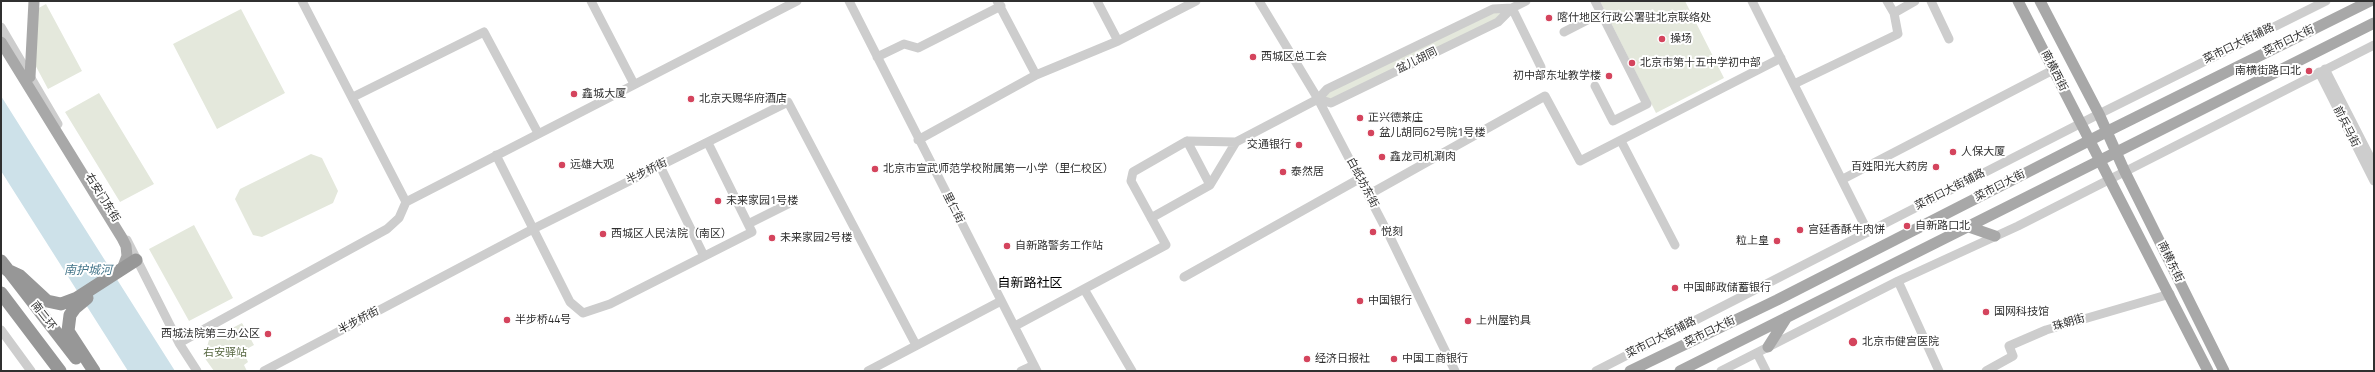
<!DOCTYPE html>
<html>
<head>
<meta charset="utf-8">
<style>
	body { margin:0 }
	#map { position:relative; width:2375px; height:372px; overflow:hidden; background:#fff; font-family:"Titillium Web",sans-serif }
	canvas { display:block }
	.frame { position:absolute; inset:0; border:2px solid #303030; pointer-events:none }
</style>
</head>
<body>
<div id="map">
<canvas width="2375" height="372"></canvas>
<div class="frame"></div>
</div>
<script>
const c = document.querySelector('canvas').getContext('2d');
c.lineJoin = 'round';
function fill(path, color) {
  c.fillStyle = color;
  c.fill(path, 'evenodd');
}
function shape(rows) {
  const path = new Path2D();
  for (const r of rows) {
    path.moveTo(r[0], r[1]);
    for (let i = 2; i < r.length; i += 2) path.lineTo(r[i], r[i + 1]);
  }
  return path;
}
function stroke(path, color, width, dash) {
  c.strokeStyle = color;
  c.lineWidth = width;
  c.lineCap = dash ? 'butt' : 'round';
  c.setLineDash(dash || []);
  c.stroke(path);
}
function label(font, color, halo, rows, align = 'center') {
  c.font = font + ' "Titillium Web","Noto Sans SC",sans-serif';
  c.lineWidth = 4;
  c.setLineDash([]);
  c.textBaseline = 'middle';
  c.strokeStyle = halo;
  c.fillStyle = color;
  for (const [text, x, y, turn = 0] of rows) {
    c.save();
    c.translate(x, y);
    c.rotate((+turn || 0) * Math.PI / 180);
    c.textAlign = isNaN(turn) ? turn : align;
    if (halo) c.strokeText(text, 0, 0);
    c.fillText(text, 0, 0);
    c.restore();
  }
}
fill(shape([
	[1600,1,1685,1,1724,78,1656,113],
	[46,4,82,71,48,89,32,59,35,10],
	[1512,8,1498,22,1331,103,1318,99,1327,89,1493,9],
	[241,9,285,93,217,129,173,44],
	[99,93,154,184,120,202,65,112],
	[311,154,322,158,338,191,333,203,262,237,253,235,235,199,240,189],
	[194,225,233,298,189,321,149,249],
	[242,323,254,345,243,351,248,362,244,365,247,371,214,371,204,357,209,340]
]), '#e4e8dc');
fill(shape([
	[1,96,42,161,175,371,128,371,1,171]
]), '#cde1e9');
stroke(shape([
	[302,1,406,202],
	[591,1,634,84],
	[849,1,1037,371],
	[997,1,1036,75],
	[1097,1,1118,41],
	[1259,1,1318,99,1390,237,1455,371],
	[1595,1,1647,104,1613,121,1595,86],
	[1752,1,1868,232],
	[1887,1,1894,13],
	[1931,1,1949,39],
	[1512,8,1541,67],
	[1,27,58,124],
	[1564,32,1601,13],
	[877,57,904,44,918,48,1001,6],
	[2325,69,2374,165],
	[2319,72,2374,181],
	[1794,84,1898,34,1894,13,1915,1],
	[353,97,484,32,538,133],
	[1318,99,1331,103,1498,22,1512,8,1526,1],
	[918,140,1036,75,1118,41,1196,1],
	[1187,141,1210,185,1236,142],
	[1621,141,1675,245],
	[496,155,570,302,583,313,610,304,752,232,708,143],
	[660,166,704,256],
	[1843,179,2053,70],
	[1368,195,1545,96,1580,161,1781,58],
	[1151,218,1210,185],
	[748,224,788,204],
	[127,240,179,343,197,371],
	[1184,277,1359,179],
	[1898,281,1939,371],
	[1084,289,1132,371],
	[1015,326,1166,245,1131,181,1133,172,1187,141,1236,142,1318,99,1327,89,1493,9,1512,8],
	[1,330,31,371],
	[179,343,387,229,399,218,406,202,797,1],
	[1757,353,1766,371],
	[264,371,533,229,788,102,916,345],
	[868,371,1001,301],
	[1021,371,1034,365],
	[1596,371,2099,114,2326,1],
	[1721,371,1898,281,2018,226,2374,45],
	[1986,371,2013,356,2009,346,2046,330,2170,294]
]), '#cdcdcd', 9);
stroke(shape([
	[2018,1,2208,371],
	[2040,1,2099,114,2125,172,2224,371],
	[1,42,122,238,126,246,127,256,122,269],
	[30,77,34,1],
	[1969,227,1995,236],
	[1768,347,1787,317],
	[1630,371,1777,300,2108,131,2370,1],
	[1680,371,2374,23]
]), '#a8a8a8', 11);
stroke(shape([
	[1,261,76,358],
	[7,270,20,276,47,301,61,304,77,298,136,260],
	[1,293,60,371],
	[87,298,75,308,70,315,68,331,94,371]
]), '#979797', 13);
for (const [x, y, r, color] of [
	[1549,18,4,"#d4445d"],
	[1662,39,4,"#d4445d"],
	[1253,57,4,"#d4445d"],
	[1632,63,4,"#d4445d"],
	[2309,71,4,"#d4445d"],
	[1609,76,4,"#d4445d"],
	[574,94,4,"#d4445d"],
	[691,99,4,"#d4445d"],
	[1360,118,4,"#d4445d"],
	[1371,133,4,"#d4445d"],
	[1299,145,4,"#d4445d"],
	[1953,152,4,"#d4445d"],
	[1382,157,4,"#d4445d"],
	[562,165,4,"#d4445d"],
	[1936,167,4,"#d4445d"],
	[875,169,4,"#d4445d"],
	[1283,172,4,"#d4445d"],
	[718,201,4,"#d4445d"],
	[1907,226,4,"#d4445d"],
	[1800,230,4,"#d4445d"],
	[1373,232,4,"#d4445d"],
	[603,234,4,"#d4445d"],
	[772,238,4,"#d4445d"],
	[1777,241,4,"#d4445d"],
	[1007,246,4,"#d4445d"],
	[1675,288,4,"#d4445d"],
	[1360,301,4,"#d4445d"],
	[1986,312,4,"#d4445d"],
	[507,320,4,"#d4445d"],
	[1468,321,4,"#d4445d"],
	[268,334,4,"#d4445d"],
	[1853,342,5,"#d4445d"],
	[1307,359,4,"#d4445d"],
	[1394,359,4,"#d4445d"]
]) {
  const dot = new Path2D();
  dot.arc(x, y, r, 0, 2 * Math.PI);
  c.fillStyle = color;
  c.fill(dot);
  stroke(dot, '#fff', 1.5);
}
label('11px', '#303030', '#fff', [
	["喀什地区行政公署驻北京联络处",1557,18],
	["操场",1670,39],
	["西城区总工会",1261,57],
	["北京市第十五中学初中部",1640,63],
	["南横街路口北",2301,71,"right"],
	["初中部东址教学楼",1601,76,"right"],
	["鑫城大厦",582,94],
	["北京天赐华府酒店",699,99],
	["正兴德茶庄",1368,118],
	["盆儿胡同62号院1号楼",1379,133],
	["交通银行",1291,145,"right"],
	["人保大厦",1961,152],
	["鑫龙司机涮肉",1390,157],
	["远雄大观",570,165],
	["百姓阳光大药房",1928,167,"right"],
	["北京市宣武师范学校附属第一小学（里仁校区）",883,169],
	["泰然居",1291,172],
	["未来家园1号楼",726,201],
	["自新路口北",1915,226],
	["宫廷香酥牛肉饼",1808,230],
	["悦刻",1381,232],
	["西城区人民法院（南区）",611,234],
	["未来家园2号楼",780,238],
	["粒上皇",1769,241,"right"],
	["自新路警务工作站",1015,246],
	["中国邮政储蓄银行",1683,288],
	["中国银行",1368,301],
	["国网科技馆",1994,312],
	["半步桥44号",515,320],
	["上州屋钓具",1476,321],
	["西城法院第三办公区",260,334,"right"],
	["北京市健宫医院",1862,342],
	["经济日报社",1315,359],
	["中国工商银行",1402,359]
], 'left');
label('11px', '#303030', '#fff', [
	["菜市口大街",2289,41,-26],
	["菜市口大街辅路",2239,44,-26],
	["盆儿胡同",1417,61,-26],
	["南横西街",2054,71,63],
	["前兵马街",2346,127,63],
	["半步桥街",647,172,-26],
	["白纸坊东街",1362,183,62],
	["菜市口大街",2000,186,-27],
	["菜市口大街辅路",1950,190,-27],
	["右安门东街",102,198,58],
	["里仁街",953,208,63],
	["南横东街",2170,262,64],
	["南二环",43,316,52],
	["半步桥街",359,321,-28],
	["珠朝街",2069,323,-16],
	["菜市口大街",1710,332,-26],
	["菜市口大街辅路",1661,338,-27]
]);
label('11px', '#576741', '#fff', [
	["右安驿站",225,353]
]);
label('italic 12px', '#45768a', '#fff', [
	["南护城河",88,271]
]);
label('13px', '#000', '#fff', [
	["自新路社区",1030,284]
]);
</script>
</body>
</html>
